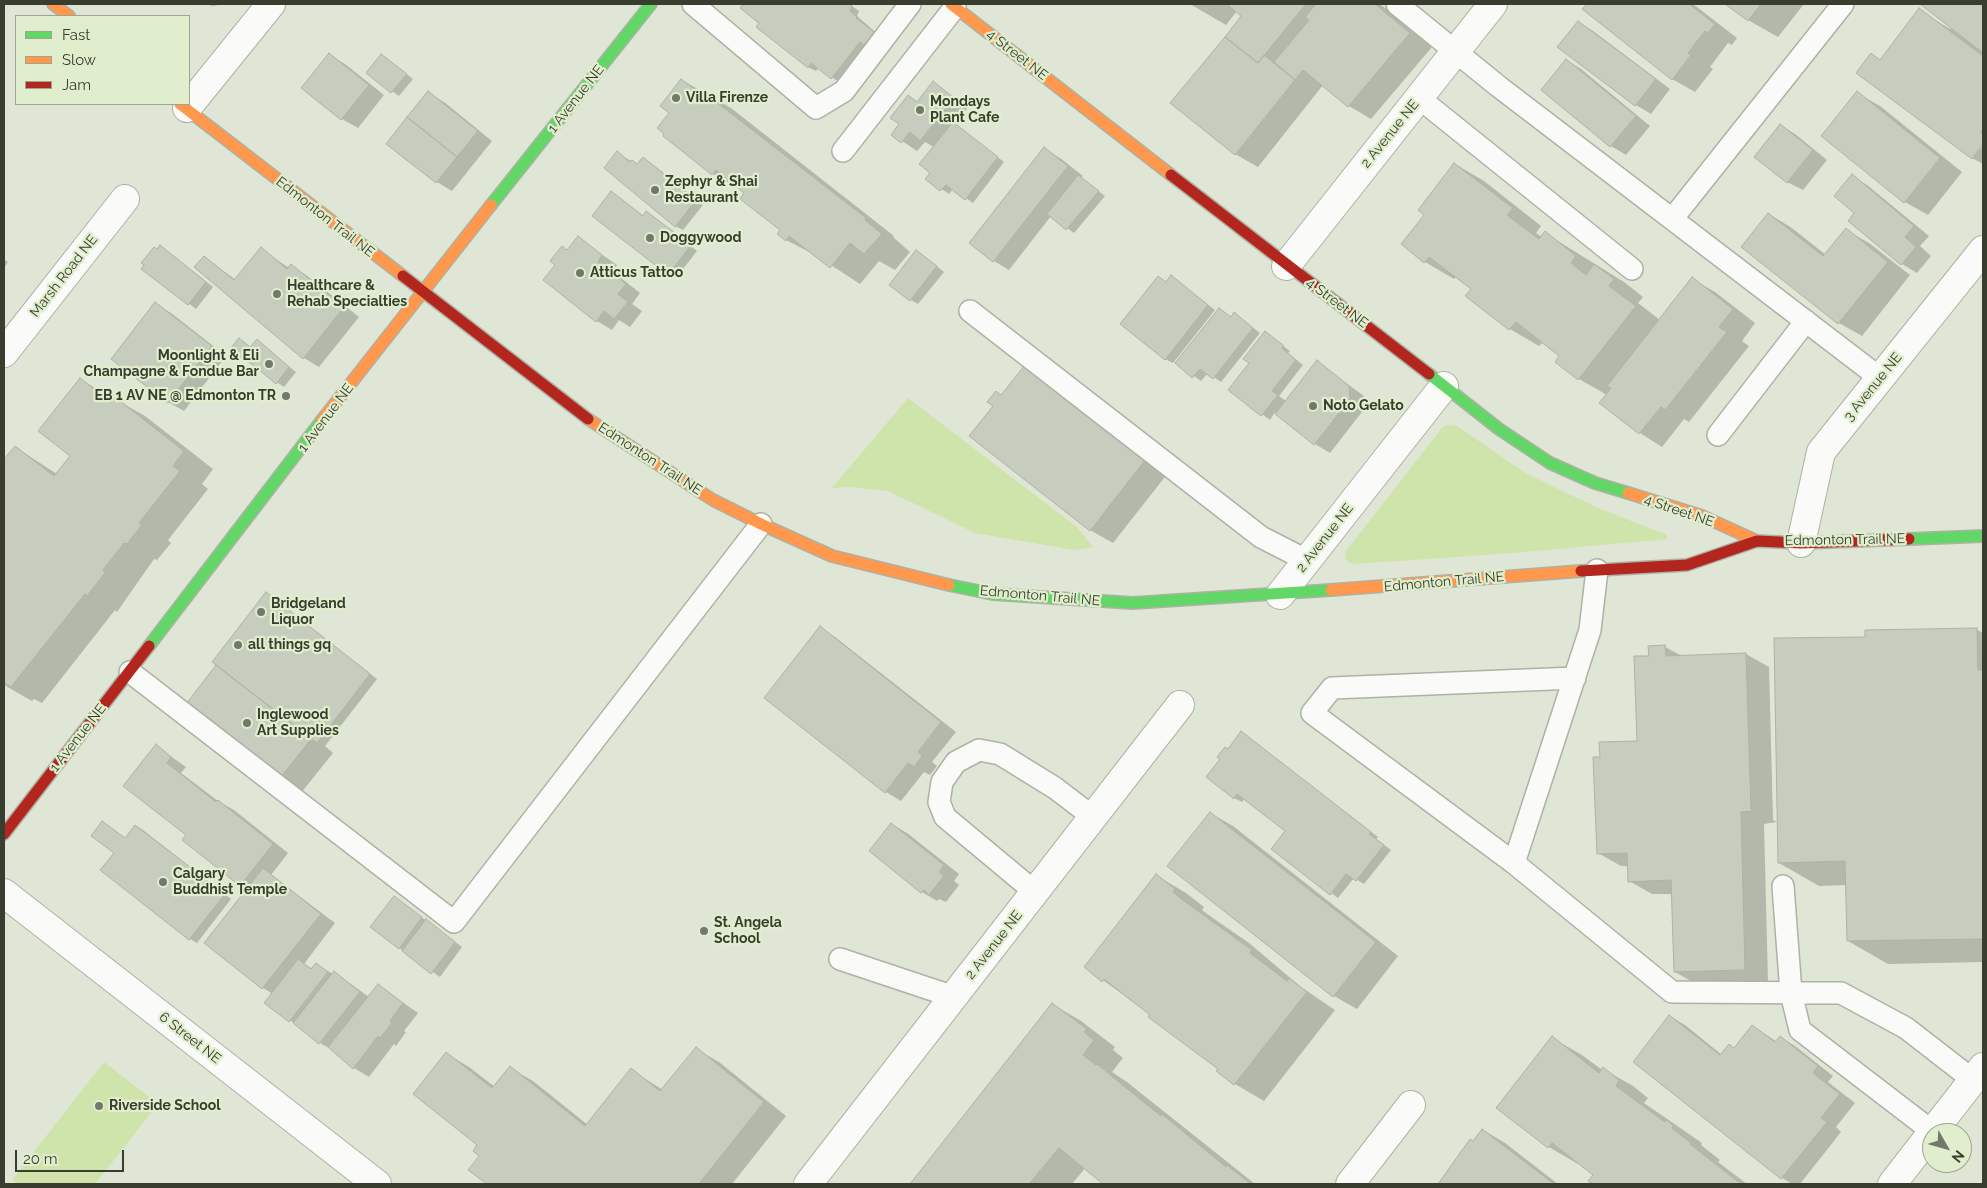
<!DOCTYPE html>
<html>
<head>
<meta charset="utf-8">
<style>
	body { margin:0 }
	#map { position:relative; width:1987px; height:1188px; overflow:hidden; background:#dfe6d5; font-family:Raleway,sans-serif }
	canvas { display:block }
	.frame { position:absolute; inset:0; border:5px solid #383d30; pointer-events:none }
	.legend { position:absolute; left:15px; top:15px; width:175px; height:90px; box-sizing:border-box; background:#e0eecd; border:1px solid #9da78e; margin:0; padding:6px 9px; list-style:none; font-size:15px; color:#383d30 }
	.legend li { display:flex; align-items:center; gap:10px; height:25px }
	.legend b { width:25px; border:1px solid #9da78e }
	.north { position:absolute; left:1922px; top:1123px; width:50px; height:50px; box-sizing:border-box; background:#e0eecd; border:1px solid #9da78e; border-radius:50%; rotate:128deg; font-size:14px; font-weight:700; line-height:20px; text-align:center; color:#383d30 }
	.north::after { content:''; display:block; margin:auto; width:18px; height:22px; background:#72786a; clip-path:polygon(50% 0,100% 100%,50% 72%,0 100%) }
	.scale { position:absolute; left:15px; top:1150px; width:109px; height:22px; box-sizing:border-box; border:2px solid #383d30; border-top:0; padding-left:6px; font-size:15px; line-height:18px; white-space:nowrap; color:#383d30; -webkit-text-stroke:4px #e0eecd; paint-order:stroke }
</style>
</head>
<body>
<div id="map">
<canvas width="1987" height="1188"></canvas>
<div class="frame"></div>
<ul class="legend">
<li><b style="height:6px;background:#63d668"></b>Fast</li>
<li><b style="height:6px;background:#ff974d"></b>Slow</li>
<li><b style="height:6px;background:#b3261e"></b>Jam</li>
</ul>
<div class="north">N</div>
<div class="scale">20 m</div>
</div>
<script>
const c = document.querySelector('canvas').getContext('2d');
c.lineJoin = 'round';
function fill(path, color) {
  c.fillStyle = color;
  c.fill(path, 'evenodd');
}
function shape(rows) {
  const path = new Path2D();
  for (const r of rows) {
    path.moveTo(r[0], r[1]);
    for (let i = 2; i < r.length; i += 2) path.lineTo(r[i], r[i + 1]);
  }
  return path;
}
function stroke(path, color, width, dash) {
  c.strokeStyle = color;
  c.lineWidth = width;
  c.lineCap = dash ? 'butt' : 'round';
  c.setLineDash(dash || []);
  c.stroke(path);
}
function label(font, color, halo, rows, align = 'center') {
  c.font = font + ' Raleway,sans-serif';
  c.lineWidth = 4.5;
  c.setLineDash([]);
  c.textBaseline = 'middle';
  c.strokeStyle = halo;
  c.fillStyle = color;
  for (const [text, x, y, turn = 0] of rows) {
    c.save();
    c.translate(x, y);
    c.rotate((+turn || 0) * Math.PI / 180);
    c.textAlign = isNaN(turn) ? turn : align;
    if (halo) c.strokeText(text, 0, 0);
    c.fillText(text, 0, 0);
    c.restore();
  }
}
fill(shape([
	[908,398,1078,528,1093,547,1074,550,975,533,888,491,849,487,832,488],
	[1447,425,1457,426,1527,474,1598,508,1667,535,1667,539,1513,553,1355,564,1348,562,1345,558,1346,551,1442,428],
	[104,1062,158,1104,95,1184,18,1184,12,1180]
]), '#cee4aa');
fill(shape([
	[207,4,227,4,212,6],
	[745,4,849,4,859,11,857,16,881,37,839,82,818,68,816,71,808,67,741,8],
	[1190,4,1380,4,1432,47,1371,119,1349,106,1323,85,1258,167,1235,154,1243,16,1237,11,1226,25],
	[1589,4,1693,4,1737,38,1732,45,1728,43,1710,67,1713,69,1695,92,1672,79,1584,9],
	[1727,4,1804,4,1778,37,1748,20],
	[1922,4,1983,4,1983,141,1971,157,1871,55,1881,60,1919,10,1950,29,1952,27],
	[1578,22,1593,31,1670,89,1651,114,1636,105,1559,47],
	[329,55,345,64,384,95,358,128,342,119],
	[382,55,413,79,399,96,368,73],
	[1566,60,1581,69,1650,126,1626,155,1611,146,1542,89],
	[682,80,731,108,894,236,893,237,910,252,895,270,879,261,860,284,817,256,786,240,782,230,746,192,713,174,671,113],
	[933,83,968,107,955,125,1004,162,973,203,953,189,949,194,927,179,932,173,934,147,925,142,917,151,893,135,901,124,908,97,918,102],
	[428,93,444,102,492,141,452,191,437,182,388,143],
	[1857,93,1880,106,1962,172,1928,215,1905,202,1822,136],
	[1780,125,1795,134,1827,160,1803,190,1787,182],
	[1983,146,1983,164,1972,158],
	[1044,149,1060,158,1083,176,1080,178,1105,196,1074,233,1051,216,1009,270,994,261],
	[617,153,638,165,643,159,651,163,703,205,683,230,675,226],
	[1455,164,1484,181,1541,226,1536,233,1542,237,1545,233,1624,282,1643,297,1638,303,1660,320,1692,279,1715,292,1755,323,1742,341,1749,346,1689,422,1684,419,1662,447,1640,433,1601,403,1607,395,1579,379,1561,356,1543,342,1539,346,1510,329,1467,296,1472,289,1456,276,1454,279,1425,262,1426,214],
	[1852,176,1867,185,1929,236,1920,246,1931,256,1917,273,1902,264,1850,221,1856,213],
	[611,192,644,216,654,217,697,251,676,278,668,274],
	[1769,214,1792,228,1826,255,1846,230,1869,243,1910,275,1862,336,1839,323,1743,247],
	[578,238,617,265,612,271,640,293,632,304,642,311,630,327,619,320,612,330,597,321,568,251],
	[261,249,289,268,291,266,306,275,359,317,319,367,304,358,204,257,236,280],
	[167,251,213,287,196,309,143,269],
	[924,256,944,272,918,304,911,300],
	[4,259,8,262,4,268],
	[1172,277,1215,310,1173,363,1165,359,1159,278,1167,283],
	[155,304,171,313,226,356,184,411,168,402],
	[1235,314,1260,333,1221,382,1208,373,1201,381,1176,363],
	[1265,333,1290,351,1288,353,1303,365,1279,396,1286,401,1317,362,1364,396,1365,408,1330,453,1315,444,1275,412,1270,420,1229,390,1250,363],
	[239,340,251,347,257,341,296,372,284,387,245,360],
	[1048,379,1168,473,1113,543,1090,530,1001,395],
	[81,380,145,416,213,469,202,484,208,489,168,540,171,543,157,560,154,559,117,612,115,610,42,703,34,699,32,701,4,685,4,461,15,447,57,474,72,456],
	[273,598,377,679,325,746,333,753,301,793,278,780,216,666],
	[820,628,835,637,956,732,932,762,937,766,930,775,924,772,901,801,886,792],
	[1976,629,1983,633,1983,962,1888,964,1848,941,1847,885,1819,886,1779,863,1866,638],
	[1665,647,1682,656,1746,654,1769,667,1773,820,1777,822,1764,824,1768,982,1698,985,1675,972,1672,894,1652,894,1629,881,1629,866,1621,866,1598,853,1601,758,1638,742,1650,657],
	[1242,733,1378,837,1376,839,1391,850,1364,884,1354,878,1338,898,1273,849,1287,831,1245,798,1242,802,1234,798,1228,750],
	[156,746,186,767,181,773,218,801,234,810,288,853,271,875,335,923,304,964,313,969,316,964,333,974,334,972,369,997,378,985,418,1013,404,1031,406,1032,396,1046,394,1044,369,1077,354,1068,336,1052,320,1043,266,1002,273,994,263,988,248,889,184,840,188,835],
	[1210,813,1233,826,1398,956,1357,1009,1334,996],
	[103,822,126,839,136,826,143,830,231,899,197,943,190,939,115,853],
	[891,824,907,833,959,874,954,881,959,885,946,902,939,899,937,901,922,892,870,851],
	[1157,876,1186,893,1204,907,1202,910,1210,916,1249,943,1301,987,1335,1010,1264,1101,1235,1084,1218,1071,1220,1068,1151,1015,1085,967],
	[394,897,462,947,440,977,399,948],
	[1052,1004,1081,1021,1115,1047,1113,1050,1123,1058,1112,1072,1127,1082,1255,1184,1107,1184,1086,1167,1072,1184,911,1184],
	[1670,1016,1685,1025,1722,1055,1735,1049,1753,1026,1777,1042,1780,1037,1795,1046,1833,1076,1828,1082,1855,1103,1836,1127,1841,1132,1800,1184,1792,1184,1782,1178,1634,1062],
	[1552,1038,1582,1055,1602,1070,1603,1069,1633,1086,1648,1098,1644,1103,1702,1143,1701,1145,1720,1160,1718,1162,1747,1184,1595,1184,1590,1181,1594,1175,1579,1163,1578,1164,1549,1147,1498,1108],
	[696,1049,719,1062,786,1116,732,1184,489,1184,470,1170,481,1156,479,1145,447,1054,469,1067,495,1087,510,1068,533,1081,588,1125,631,1070,663,1090],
	[1483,1130,1505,1143,1558,1184,1439,1184,1471,1141,1473,1142]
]), '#0003');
const building = shape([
	[743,4,849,4,852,6,850,11,857,17,856,18,874,32,864,45,860,42,831,79,811,63,808,68,756,27,759,23,740,8,743,4],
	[1231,4,1306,4,1258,63,1225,37,1241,16,1229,6,1231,4],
	[1316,4,1375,4,1410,33,1348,107,1303,70,1295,80,1274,62,1309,20,1305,17,1316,4],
	[1587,4,1689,4,1715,24,1708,33,1705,31,1688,53,1691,55,1672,80,1582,9,1587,4],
	[1725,4,1761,4,1748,21,1725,4],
	[1920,4,1983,4,1983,53,1920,4],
	[1919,8,1983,56,1983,129,1981,132,1983,134,1983,144,1972,159,1856,73,1871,53,1880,60,1919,8],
	[1578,21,1656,79,1635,106,1557,47,1578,21],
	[1225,37,1258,63,1264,55,1295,80,1235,155,1170,103,1225,37],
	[329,53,369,85,341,120,301,88,329,53],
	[381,54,407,74,391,93,366,73,381,54],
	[1566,59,1636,116,1610,147,1541,90,1566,59],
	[681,79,699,93,701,90,866,218,865,220,882,234,864,254,850,243,830,268,789,236,786,241,777,234,780,230,740,199,744,193,716,170,712,175,663,136,664,134,657,128,669,113,660,106,681,79],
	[933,81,954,98,920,141,910,132,901,143,891,135,899,124,890,118,908,95,917,102,933,81],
	[428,91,478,131,457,157,407,117,428,91],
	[1857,91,1940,158,1904,203,1821,136,1857,91],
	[407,117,457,157,436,183,386,144,407,117],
	[953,122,998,157,965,200,946,185,940,191,925,179,930,173,919,164,953,122],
	[1780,124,1813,150,1787,183,1754,157,1780,124],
	[1044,147,1068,166,993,262,969,243,1044,147],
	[617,151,630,162,632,160,637,164,643,157,696,200,675,227,604,168,617,151],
	[1454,163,1513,208,1507,215,1539,239,1545,231,1576,256,1571,263,1586,275,1594,264,1614,279,1609,286,1636,306,1578,380,1555,362,1559,356,1516,322,1509,330,1465,296,1471,289,1429,257,1424,263,1401,244,1424,215,1418,210,1454,163],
	[1852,174,1914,226,1905,237,1916,247,1901,265,1848,221,1854,213,1834,196,1852,174],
	[1078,175,1099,191,1066,230,1047,214,1078,175],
	[611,191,643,216,646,211,691,245,668,275,592,216,611,191],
	[1768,213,1823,256,1846,228,1888,262,1838,324,1741,247,1768,213],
	[578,236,602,255,598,262,626,284,618,294,628,302,614,319,604,311,596,322,543,280,555,265,550,261,562,246,567,250,578,236],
	[160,245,206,282,188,305,141,269,144,265,141,263,154,247,157,249,160,245],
	[261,247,287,269,291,264,344,307,303,359,194,267,204,256,234,280,261,247],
	[916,250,937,266,910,301,889,285,916,250],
	[1171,275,1208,305,1165,360,1120,324,1158,276,1166,282,1171,275],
	[1692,277,1733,309,1719,327,1727,332,1665,410,1661,407,1639,434,1599,403,1611,388,1607,386,1692,277],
	[155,302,212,346,168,403,111,359,155,302],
	[1219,308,1231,317,1234,312,1253,328,1213,379,1200,369,1192,378,1175,363,1219,308],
	[1265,331,1284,346,1282,348,1296,360,1272,391,1278,395,1261,416,1228,390,1249,363,1243,359,1265,331],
	[239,338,250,347,257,339,289,367,276,384,246,359,244,361,230,349,239,338],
	[1317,360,1349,386,1350,399,1314,445,1275,414,1317,360],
	[1025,365,1146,459,1090,531,969,436,993,406,987,402,996,391,1001,395,1025,365],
	[80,378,111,402,115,397,184,451,173,466,180,471,139,523,142,525,127,544,124,543,103,570,105,573,87,596,85,594,11,687,4,683,4,459,15,446,54,476,70,456,38,431,80,378],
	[266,592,370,674,317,743,212,662,266,592],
	[820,626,941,722,918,752,922,756,914,767,908,763,885,793,764,698,820,626],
	[1977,628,1978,670,1983,670,1983,939,1847,941,1845,861,1778,863,1774,638,1865,637,1865,630,1977,628],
	[1665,645,1666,656,1746,653,1751,809,1753,809,1752,811,1741,812,1745,970,1674,972,1671,880,1628,882,1627,853,1597,854,1593,757,1600,757,1599,742,1637,741,1634,656,1649,656,1648,646,1665,645],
	[216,665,311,739,278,781,183,708,216,665],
	[1241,731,1371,832,1369,834,1384,845,1356,881,1346,874,1330,895,1271,849,1285,831,1237,794,1234,799,1206,777,1220,759,1217,757,1225,747,1228,749,1241,731],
	[156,744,171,757,167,763,216,802,218,800,273,844,240,886,182,840,186,835,123,786,156,744],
	[1210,812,1376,942,1333,997,1167,866,1210,812],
	[102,821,125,838,135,825,225,894,189,940,100,870,114,853,91,836,102,821],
	[891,823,944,865,939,872,944,876,929,895,924,890,921,893,869,851,891,823],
	[263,868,321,914,262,989,204,943,263,868],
	[1156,874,1175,889,1173,892,1180,898,1252,950,1250,953,1287,981,1289,978,1307,992,1234,1085,1216,1071,1218,1069,1148,1017,1150,1015,1104,979,1102,982,1084,967,1156,874],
	[394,896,422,917,399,949,370,927,394,896],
	[426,919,455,942,431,974,402,951,426,919],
	[298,959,311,969,316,963,328,972,289,1022,264,1003,298,959],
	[334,971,360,992,319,1044,293,1023,334,971],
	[378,984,403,1003,390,1021,392,1023,380,1038,378,1036,353,1069,328,1047,378,984],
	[1052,1003,1087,1029,1084,1032,1094,1040,1083,1055,1096,1065,1097,1064,1161,1116,1162,1114,1226,1167,1227,1165,1251,1184,1103,1184,1059,1148,1029,1184,910,1184,1052,1003],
	[1669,1015,1720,1055,1729,1044,1734,1048,1752,1025,1775,1042,1780,1036,1818,1066,1813,1073,1840,1094,1821,1118,1827,1122,1781,1179,1633,1062,1669,1015],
	[1552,1036,1599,1073,1603,1067,1619,1080,1616,1086,1665,1122,1667,1120,1673,1126,1672,1128,1691,1143,1690,1144,1741,1184,1593,1184,1588,1181,1593,1175,1552,1143,1548,1148,1496,1108,1552,1036],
	[696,1047,764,1102,699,1184,487,1184,468,1170,479,1156,473,1151,477,1145,413,1094,446,1052,492,1088,510,1066,585,1126,631,1068,660,1091,696,1047],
	[1482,1129,1554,1184,1438,1184,1470,1139,1473,1141,1482,1129]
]);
fill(building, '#c7cdbe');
stroke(building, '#adb2a5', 1);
const lane = shape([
	[693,4,816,108,844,91,910,4],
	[1397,4,1498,86,1880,378],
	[1419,98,1632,269],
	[843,151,955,7],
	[1673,218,1843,4],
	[970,311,1261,537,1308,561],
	[1718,435,1806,321],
	[130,672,454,922,761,524],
	[1575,678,1332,688,1312,713,1514,863,1672,992,1841,993,1906,1028,1973,1080],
	[1514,863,1590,630,1597,570],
	[1783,886,1791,993,1800,1030,1933,1132],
	[1035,892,945,817,939,802,942,782,956,762,979,750,1000,754,1055,788,1093,817],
	[840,959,954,997]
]);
const street = shape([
	[187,108,271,4],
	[1286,266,1493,4],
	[4,353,125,199],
	[1801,543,1821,452,1983,250],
	[1280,595,1444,386],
	[4,893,377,1184],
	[808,1184,1180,705],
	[1350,1184,1411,1105],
	[1892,1184,1983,1067]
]);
const fast = shape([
	[491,205,651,4],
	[1429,374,1499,429,1550,463,1595,483,1628,493],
	[1909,539,1983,536],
	[949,585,993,594,1133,603,1331,590],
	[149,646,322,420]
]);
const slow = shape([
	[53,4,69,16],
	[951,4,1171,175],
	[180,104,403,276],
	[588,419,713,500,761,524,832,556,949,585],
	[322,420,491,205],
	[1628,493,1702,516,1757,541],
	[1331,590,1581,571]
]);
const jam = shape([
	[1171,175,1429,374],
	[403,276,588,419],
	[1581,571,1687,565,1757,541,1801,543,1909,539],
	[4,834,149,646]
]);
stroke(lane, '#adb2a5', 24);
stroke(street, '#adb2a5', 30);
stroke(fast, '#adb2a5', 14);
stroke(slow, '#adb2a5', 14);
stroke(jam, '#adb2a5', 14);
stroke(lane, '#fafbf9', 21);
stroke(street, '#fafbf9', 28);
stroke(fast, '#63d668', 11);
stroke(slow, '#ff974d', 11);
stroke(jam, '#b3261e', 11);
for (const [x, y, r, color] of [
	[676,98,5,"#72786a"],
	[920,110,5,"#72786a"],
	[655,190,5,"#72786a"],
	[650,238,5,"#72786a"],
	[580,273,5,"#72786a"],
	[277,294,5,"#72786a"],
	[269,364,5,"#72786a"],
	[286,396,5,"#72786a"],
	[1313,406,5,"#72786a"],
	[261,612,5,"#72786a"],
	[238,645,5,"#72786a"],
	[247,723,5,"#72786a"],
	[163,882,5,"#72786a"],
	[704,931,5,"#72786a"],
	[99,1106,5,"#72786a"]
]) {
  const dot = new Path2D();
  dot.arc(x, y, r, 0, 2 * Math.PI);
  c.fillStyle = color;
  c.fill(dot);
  stroke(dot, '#e0eecd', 2);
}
label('14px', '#383d30', '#e0eecd', [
	["4 Street NE",1017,55,38],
	["1 Avenue NE",576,99,-52],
	["2 Avenue NE",1390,134,-51],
	["Edmonton Trail NE",325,217,38],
	["Marsh Road NE",64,276,-52],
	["4 Street NE",1337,303,37],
	["3 Avenue NE",1873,387,-51],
	["1 Avenue NE",326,418,-53],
	["Edmonton Trail NE",650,459,33],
	["4 Street NE",1679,511,19],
	["2 Avenue NE",1325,538,-52],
	["Edmonton Trail NE",1845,540,-1],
	["Edmonton Trail NE",1444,582,-5],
	["Edmonton Trail NE",1040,596,5],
	["1 Avenue NE",78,738,-52],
	["2 Avenue NE",994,945,-52],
	["6 Street NE",190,1038,38]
]);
label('bold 14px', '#383d30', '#e0eecd', [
	["Villa Firenze",686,98],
	["Mondays",930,102],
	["Plant Cafe",930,118],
	["Zephyr & Shai",665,182],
	["Restaurant",665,198],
	["Doggywood",660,238],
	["Atticus Tattoo",590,273],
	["Healthcare &",287,286],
	["Rehab Specialties",287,302],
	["Moonlight & Eli",259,356,"right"],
	["Champagne & Fondue Bar",259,372,"right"],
	["EB 1 AV NE @ Edmonton TR",276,396,"right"],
	["Noto Gelato",1323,406],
	["Bridgeland",271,604],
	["Liquor",271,620],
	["all things gq",248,645],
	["Inglewood",257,715],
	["Art Supplies",257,731],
	["Calgary",173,874],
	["Buddhist Temple",173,890],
	["St. Angela",714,923],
	["School",714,939],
	["Riverside School",109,1106]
], 'left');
</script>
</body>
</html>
